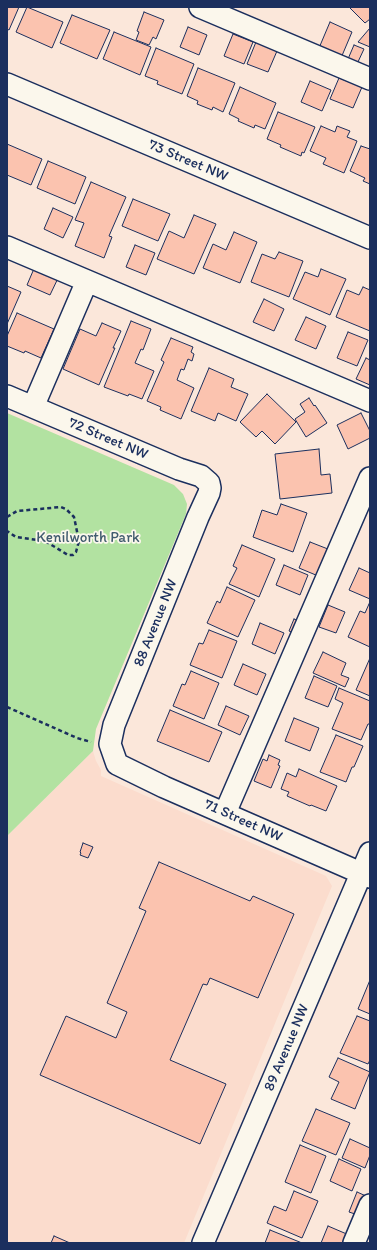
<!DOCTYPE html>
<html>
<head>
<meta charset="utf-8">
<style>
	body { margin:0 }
	#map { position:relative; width:377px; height:1250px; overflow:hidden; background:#fbe7da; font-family:Itim,sans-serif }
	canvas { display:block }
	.frame { position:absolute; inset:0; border:8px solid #1b2f5e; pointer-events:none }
</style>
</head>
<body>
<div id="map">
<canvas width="377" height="1250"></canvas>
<div class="frame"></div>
</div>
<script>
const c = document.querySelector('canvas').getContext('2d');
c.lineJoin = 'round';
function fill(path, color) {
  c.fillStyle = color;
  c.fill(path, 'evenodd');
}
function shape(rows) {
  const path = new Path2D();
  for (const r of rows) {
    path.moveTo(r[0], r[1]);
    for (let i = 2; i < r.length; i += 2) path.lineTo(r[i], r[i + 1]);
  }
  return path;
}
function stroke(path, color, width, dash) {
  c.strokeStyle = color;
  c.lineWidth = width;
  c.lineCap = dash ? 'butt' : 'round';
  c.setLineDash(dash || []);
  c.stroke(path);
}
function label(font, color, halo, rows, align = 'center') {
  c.font = font + ' Itim,sans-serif';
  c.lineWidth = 3.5;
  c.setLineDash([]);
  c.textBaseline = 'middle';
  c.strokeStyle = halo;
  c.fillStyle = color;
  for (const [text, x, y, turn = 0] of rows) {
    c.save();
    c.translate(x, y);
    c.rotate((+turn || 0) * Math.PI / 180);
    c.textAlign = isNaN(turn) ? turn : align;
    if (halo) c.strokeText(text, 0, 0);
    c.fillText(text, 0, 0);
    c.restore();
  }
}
fill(shape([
	[93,751,96,761,101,770,101,776,326,876,332,886,184,1243,7,1243,7,836]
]), '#fbdccd');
fill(shape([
	[7,413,174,485,183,494,187,504,186,514,96,729,93,751,7,836]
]), '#b2e2a1');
const building = shape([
	[7,7,19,7,9,30,7,29,7,7],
	[27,7,63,22,52,48,16,32,27,7],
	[349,7,370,7,370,19,365,23,349,7],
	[144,12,164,20,156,39,153,37,149,45,136,40,139,32,137,31,144,12],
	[72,15,110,30,97,59,60,43,72,15],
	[330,22,352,32,341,58,319,48,330,22],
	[188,27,207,35,199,55,180,47,188,27],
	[370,28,370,47,358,42,370,28],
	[114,32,151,47,140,75,103,59,114,32],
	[233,34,253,42,244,64,224,56,233,34],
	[256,42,277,51,268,72,247,64,256,42],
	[354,45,364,49,357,64,348,59,354,45],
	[156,48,194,64,182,94,157,84,158,81,145,76,156,48],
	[198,68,235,83,223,112,213,107,212,110,197,104,198,101,187,96,198,68],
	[339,78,362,87,353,108,330,99,339,78],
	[310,81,331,90,322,111,301,102,310,81],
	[240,87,276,103,265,129,255,125,254,128,238,121,239,119,229,114,240,87],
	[278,112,315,127,304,153,302,152,301,156,280,147,281,145,267,139,278,112],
	[321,126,335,132,337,126,350,131,347,137,357,141,344,173,323,164,326,158,310,151,321,126],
	[7,144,42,159,31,185,7,175,7,144],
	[361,146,370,149,370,184,363,181,365,178,350,171,361,146],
	[48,161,86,177,75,204,37,188,48,161],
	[91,182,126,197,109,236,112,237,104,258,75,246,84,223,75,220,91,182],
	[133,199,170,214,158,241,122,226,133,199],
	[53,208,73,217,63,238,44,229,53,208],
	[194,215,216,224,194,274,157,259,169,231,184,238,194,215],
	[234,232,257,242,240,283,203,268,213,244,226,250,234,232],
	[135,245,155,253,146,275,126,267,135,245],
	[279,252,303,261,289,297,251,282,262,254,275,259,279,252],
	[36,264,60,274,50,295,27,285,36,264],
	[321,269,346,279,330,315,293,299,305,272,318,277,321,269],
	[7,286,21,292,7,324,7,286],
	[363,287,370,290,370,331,336,317,347,290,359,295,363,287],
	[264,299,284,309,274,331,253,322,264,299],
	[17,313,54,329,41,358,25,351,24,353,7,346,7,336,17,313],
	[306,317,326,326,316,349,295,340,306,317],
	[131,321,151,329,143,350,141,349,135,363,154,371,142,399,129,394,128,396,104,387,131,321],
	[102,323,121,331,113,348,115,348,99,385,63,369,80,329,96,336,102,323],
	[348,332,368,340,357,366,337,358,348,332],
	[171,338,193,347,191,352,194,354,192,361,188,359,184,370,181,369,177,380,194,388,181,419,160,410,161,407,147,401,164,362,161,360,171,338],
	[366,358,370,360,370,385,356,379,366,358],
	[209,368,234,379,231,387,248,394,236,421,218,413,215,421,191,411,209,368],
	[267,394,296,422,275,444,262,431,256,437,240,422,267,394],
	[309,398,314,406,315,405,327,423,306,437,295,419,305,412,300,404,309,398],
	[361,413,370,431,370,438,348,449,337,425,361,413],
	[319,449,321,475,330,474,332,493,280,499,275,454,319,449],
	[281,504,307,513,293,552,253,537,262,510,277,515,281,504],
	[310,542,333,551,323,578,299,568,310,542],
	[242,545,275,559,259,597,229,584,237,568,233,566,242,545],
	[284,565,308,575,300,595,276,585,284,565],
	[359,568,370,573,370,599,349,590,359,568],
	[227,587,255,600,238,637,207,623,217,601,220,603,227,587],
	[369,604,370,604,370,647,348,637,360,611,365,613,369,604],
	[328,605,345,612,336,633,319,627,328,605],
	[294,619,303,623,298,635,289,631,294,619],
	[260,623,284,633,275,654,252,644,260,623],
	[209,630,237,641,222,678,190,665,199,643,203,644,209,630],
	[323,652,346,663,341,675,349,678,345,687,313,673,323,652],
	[370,658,370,696,356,690,370,658],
	[243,664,266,674,257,695,234,685,243,664],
	[191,671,219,683,204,719,173,706,182,684,185,685,191,671],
	[314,676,337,686,328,707,305,698,314,676],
	[339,688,370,701,370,724,368,724,361,740,332,729,343,703,335,699,339,688],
	[226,706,249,716,240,735,218,725,226,706],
	[170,710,222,732,209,762,157,741,170,710],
	[294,718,319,728,310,751,285,741,294,718],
	[336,735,363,746,354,767,352,767,346,782,320,772,336,735],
	[269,755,280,760,278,765,280,766,271,788,254,781,263,759,267,761,269,755],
	[299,769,337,786,326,811,311,805,310,806,287,796,289,792,281,789,287,773,296,777,299,769],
	[83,843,93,847,88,858,80,855,81,853,80,852,83,843],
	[159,862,250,901,253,896,294,914,258,998,210,978,207,985,203,984,170,1060,226,1084,200,1144,40,1075,66,1016,116,1038,127,1012,107,1003,146,911,139,908,159,862],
	[370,980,370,1014,358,1009,370,980],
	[357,1016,370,1021,370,1060,368,1064,340,1053,357,1016],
	[338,1058,370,1072,355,1109,331,1099,339,1082,329,1077,338,1058],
	[316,1109,350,1123,336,1155,302,1141,316,1109],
	[350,1139,370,1148,370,1155,365,1168,342,1158,350,1139],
	[300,1145,326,1156,311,1193,285,1182,300,1145],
	[339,1159,361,1169,352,1191,330,1181,339,1159],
	[294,1191,318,1201,302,1238,267,1223,274,1206,286,1211,294,1191],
	[357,1192,366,1196,358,1215,349,1212,357,1192],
	[328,1226,349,1235,346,1243,321,1243,328,1226],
	[270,1230,302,1243,265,1243,270,1230],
	[54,1236,70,1243,51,1243,54,1236]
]);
fill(building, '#fbc3af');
stroke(building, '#1b2f5e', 1);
const minor = shape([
	[200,7,370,79],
	[7,84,370,238],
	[7,247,370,401],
	[7,396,179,469,201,476,209,483,210,488,209,493,198,517,114,725,110,744,117,764,164,787,370,877],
	[33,407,87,281],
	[225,813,370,478],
	[203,1243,370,853],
	[354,1243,370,1205]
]);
stroke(minor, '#1b2f5e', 24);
stroke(shape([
	[7,517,17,511,61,507,66,509,74,517,79,541,76,552,73,555,68,555,45,541,16,537,7,531],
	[7,707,77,738,91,742]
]), '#1b2f5e', 2.5, [4, 3]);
stroke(minor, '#fbf7ec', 21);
label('15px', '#1b2f5e', '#fbf7ec', [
	["73 Street NW",188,161,23],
	["72 Street NW",108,439,23],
	["88 Avenue NW",156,623,-68],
	["71 Street NW",243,821,24],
	["89 Avenue NW",287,1048,-67]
]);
label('15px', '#415c6f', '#fbf7ec', [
	["Kenilworth Park",88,538]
]);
</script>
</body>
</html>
